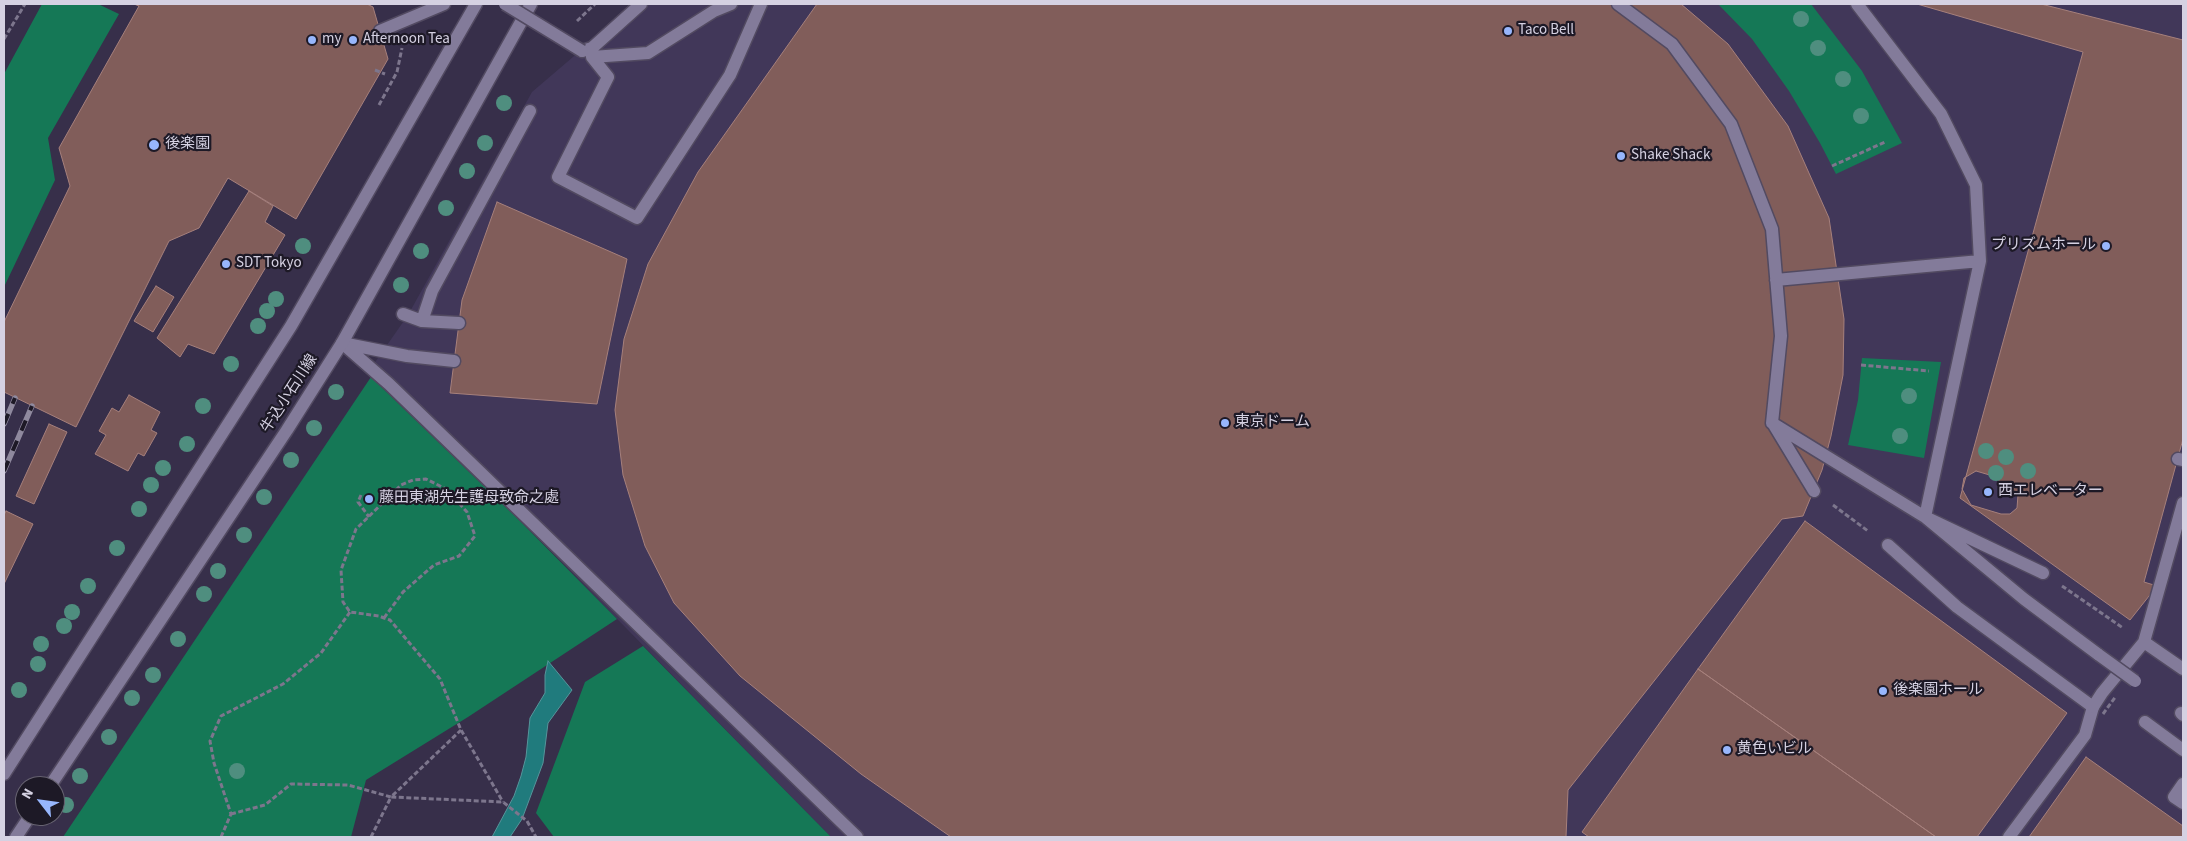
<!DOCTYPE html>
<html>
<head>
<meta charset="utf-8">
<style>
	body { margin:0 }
	#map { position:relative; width:2187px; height:841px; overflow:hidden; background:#372f4a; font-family:"Source Sans 3",sans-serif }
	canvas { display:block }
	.frame { position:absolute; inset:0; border:5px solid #d5d1e2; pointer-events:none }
	.north { position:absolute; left:15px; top:776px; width:50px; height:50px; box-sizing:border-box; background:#1d1926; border:1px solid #676371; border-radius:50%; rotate:300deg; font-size:14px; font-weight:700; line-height:20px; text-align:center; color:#d5d1e2 }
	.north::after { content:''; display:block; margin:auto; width:18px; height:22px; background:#97b6fd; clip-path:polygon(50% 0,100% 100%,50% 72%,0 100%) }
</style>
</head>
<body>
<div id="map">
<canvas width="2187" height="841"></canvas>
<div class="frame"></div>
<div class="north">N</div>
</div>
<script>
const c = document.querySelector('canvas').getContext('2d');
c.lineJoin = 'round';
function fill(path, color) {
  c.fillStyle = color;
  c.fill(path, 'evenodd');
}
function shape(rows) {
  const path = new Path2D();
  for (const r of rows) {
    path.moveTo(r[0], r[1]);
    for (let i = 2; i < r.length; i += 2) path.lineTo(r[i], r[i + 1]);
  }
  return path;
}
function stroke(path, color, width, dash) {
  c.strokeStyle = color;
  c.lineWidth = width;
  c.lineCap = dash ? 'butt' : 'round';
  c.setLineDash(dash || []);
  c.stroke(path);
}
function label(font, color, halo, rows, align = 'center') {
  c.font = font + ' "Source Sans 3","Noto Sans JP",sans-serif';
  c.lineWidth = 4.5;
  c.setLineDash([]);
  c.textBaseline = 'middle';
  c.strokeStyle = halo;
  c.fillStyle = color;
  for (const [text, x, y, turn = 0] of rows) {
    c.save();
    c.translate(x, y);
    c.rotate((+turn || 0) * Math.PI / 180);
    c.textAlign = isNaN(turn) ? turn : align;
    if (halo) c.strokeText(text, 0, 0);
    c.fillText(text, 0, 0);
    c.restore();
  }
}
fill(shape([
	[635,4,2183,4,2183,837,831,837,371,368,408,315,532,92]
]), '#413759');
fill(shape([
	[42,4,98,4,119,14,48,138,55,180,4,287,4,74],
	[1718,4,1811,4,1862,71,1902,143,1836,174,1820,143,1789,91,1752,39],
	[1862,358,1941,362,1924,458,1848,445,1858,400],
	[371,377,522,523,617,619,468,717,366,780,351,837,63,837],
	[643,646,831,837,554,837,536,813,585,682]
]), '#157856');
const water = shape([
	[548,661,572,690,548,723,543,763,522,819,510,837,492,837,514,796,521,776,526,757,530,718,545,693,545,675,548,661]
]);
fill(water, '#207b7d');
stroke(water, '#56959b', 1);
const building = shape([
	[134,4,367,4,373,7,388,59,296,219,228,178,199,228,169,241,76,427,4,392,4,322,70,186,59,148,139,6,134,4],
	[817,4,1681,4,1728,44,1788,126,1829,218,1844,319,1843,375,1831,436,1822,470,1803,516,1782,519,1568,790,1566,837,951,837,861,774,740,676,674,603,645,546,623,475,615,410,624,339,648,264,698,172,817,4],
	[1917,4,2041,4,2183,40,2183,439,2144,582,2157,586,2130,620,1960,498,2083,52,1917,4],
	[249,191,273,206,265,222,285,235,214,354,188,344,180,357,157,338,249,191],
	[497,202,627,259,597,404,450,393,462,300,497,202],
	[156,286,174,297,153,332,134,321,156,286],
	[129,395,160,412,151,430,157,433,144,456,138,453,128,471,95,454,106,435,99,431,112,408,119,412,129,395],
	[49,424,67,432,34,504,16,496,49,424],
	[1976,471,1993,476,2018,495,2017,508,2010,514,2001,514,1971,505,1962,489,1964,478,1976,471],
	[6,511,33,524,4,584,4,515,6,511],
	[1805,521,2067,713,1977,837,1936,837,1698,669,1805,521],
	[1698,669,1936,837,1589,837,1582,832,1698,669],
	[2086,757,2183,826,2183,837,2029,837,2086,757]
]);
fill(building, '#815d5a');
stroke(building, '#a6807c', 1);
const service = shape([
	[342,343,389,384,857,837],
	[342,343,407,356,454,361],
	[2009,837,2085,735,2093,707]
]);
const pedestrian = shape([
	[1618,4,1672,44,1731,124,1772,229,1781,336,1772,423,1925,517,2043,573],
	[1857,4,1941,114,1976,185,1980,261],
	[380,31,444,4],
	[582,51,592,48,641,4],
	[592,57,608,77,558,177,637,218,730,75,761,4],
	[592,57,648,53,714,11,731,4],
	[1776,280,1980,261,1925,517,2024,599,2099,655],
	[403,314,422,321,459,323],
	[422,321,432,291,530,111],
	[1774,425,1814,491],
	[2178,459,2183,460],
	[1888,545,1957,607,2093,707,2102,693,2144,642,2183,503],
	[2144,642,2183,669],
	[2181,713,2183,715],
	[2145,722,2183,750],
	[2183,784,2174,797,2183,803]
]);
const secondary = shape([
	[4,774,291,326,476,4],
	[50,786,287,430,342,343,531,4],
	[16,837,30,816]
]);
stroke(service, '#524a61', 15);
stroke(pedestrian, '#524a61', 15);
stroke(secondary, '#524a61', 15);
stroke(shape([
	[577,21,595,4],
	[4,39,25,4],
	[375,70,385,74],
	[379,105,397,72,402,48],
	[1832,166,1885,142],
	[1861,365,1929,371],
	[361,495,358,502,369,517],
	[1833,505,1868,531],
	[2062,586,2123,628],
	[384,618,403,592,434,565,459,556,475,536,467,512,446,489,426,479,413,480,401,485,356,529,341,570,343,602,350,612,379,616,384,618,390,620,440,679,461,730,503,802],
	[231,814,265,805,291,784,348,785,391,797,461,730],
	[221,837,231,814,214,763,210,741,221,716,283,684,321,653,350,612],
	[371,837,391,797,503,802,527,821,536,837]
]), '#7d768d', 3, [5, 2.5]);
stroke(service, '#837b9a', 12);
stroke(pedestrian, '#837b9a', 12);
stroke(secondary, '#837b9a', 12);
const rail = shape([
	[4,424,15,398],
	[4,471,32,406]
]);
stroke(rail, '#8f899e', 5.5);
stroke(rail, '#1d1926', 4, [11]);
const pedestrianBridge = shape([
	[505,4,582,51],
	[2099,655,2135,681]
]);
stroke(pedestrianBridge, '#524a61', 15, []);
stroke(shape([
	[2103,714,2116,696]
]), '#7d768d', 3, [5, 2.5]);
stroke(pedestrianBridge, '#837b9a', 12);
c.fillStyle = '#4f8e7f';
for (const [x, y] of [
	[1801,19],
	[1818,48],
	[1843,79],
	[504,103],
	[1861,116],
	[485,143],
	[467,171],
	[446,208],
	[303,246],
	[421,251],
	[401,285],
	[276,299],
	[267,311],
	[258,326],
	[231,364],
	[336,392],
	[1909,396],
	[203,406],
	[314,428],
	[1900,436],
	[187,444],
	[1986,451],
	[2006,457],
	[291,460],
	[163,468],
	[2028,471],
	[1996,473],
	[151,485],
	[264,497],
	[139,509],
	[244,535],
	[117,548],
	[218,571],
	[88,586],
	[204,594],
	[72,612],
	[64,626],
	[178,639],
	[41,644],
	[38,664],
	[153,675],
	[19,690],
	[132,698],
	[109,737],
	[237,771],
	[80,776],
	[66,805]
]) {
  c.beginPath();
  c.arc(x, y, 8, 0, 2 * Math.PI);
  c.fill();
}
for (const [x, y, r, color] of [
	[1508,31,5,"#97b6fd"],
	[312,40,5,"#97b6fd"],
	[353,40,5,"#97b6fd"],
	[154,145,6,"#97b6fd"],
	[1621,156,5,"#97b6fd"],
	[2106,246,5,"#97b6fd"],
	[226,264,5,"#97b6fd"],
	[1225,423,5,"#97b6fd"],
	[1988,492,5,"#97b6fd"],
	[369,499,5,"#97b6fd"],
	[1883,691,5,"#97b6fd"],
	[1727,750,5,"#97b6fd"]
]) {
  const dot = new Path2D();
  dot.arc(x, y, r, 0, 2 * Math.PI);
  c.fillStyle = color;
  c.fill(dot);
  stroke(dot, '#1d1926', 2);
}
label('15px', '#d5d1e2', '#1d1926', [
	["Taco Bell",1518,31],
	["my",322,40],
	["Afternoon Tea",363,40],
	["後楽園",165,145],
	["Shake Shack",1631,156],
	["プリズムホール",2096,246,"right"],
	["SDT Tokyo",236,264],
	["東京ドーム",1235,423],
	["西エレベーター",1998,492],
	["藤田東湖先生護母致命之處",379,499],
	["後楽園ホール",1893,691],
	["黄色いビル",1737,750]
], 'left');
label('15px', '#d5d1e2', '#1d1926', [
	["牛込小石川線",290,394,-57]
]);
</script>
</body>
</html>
